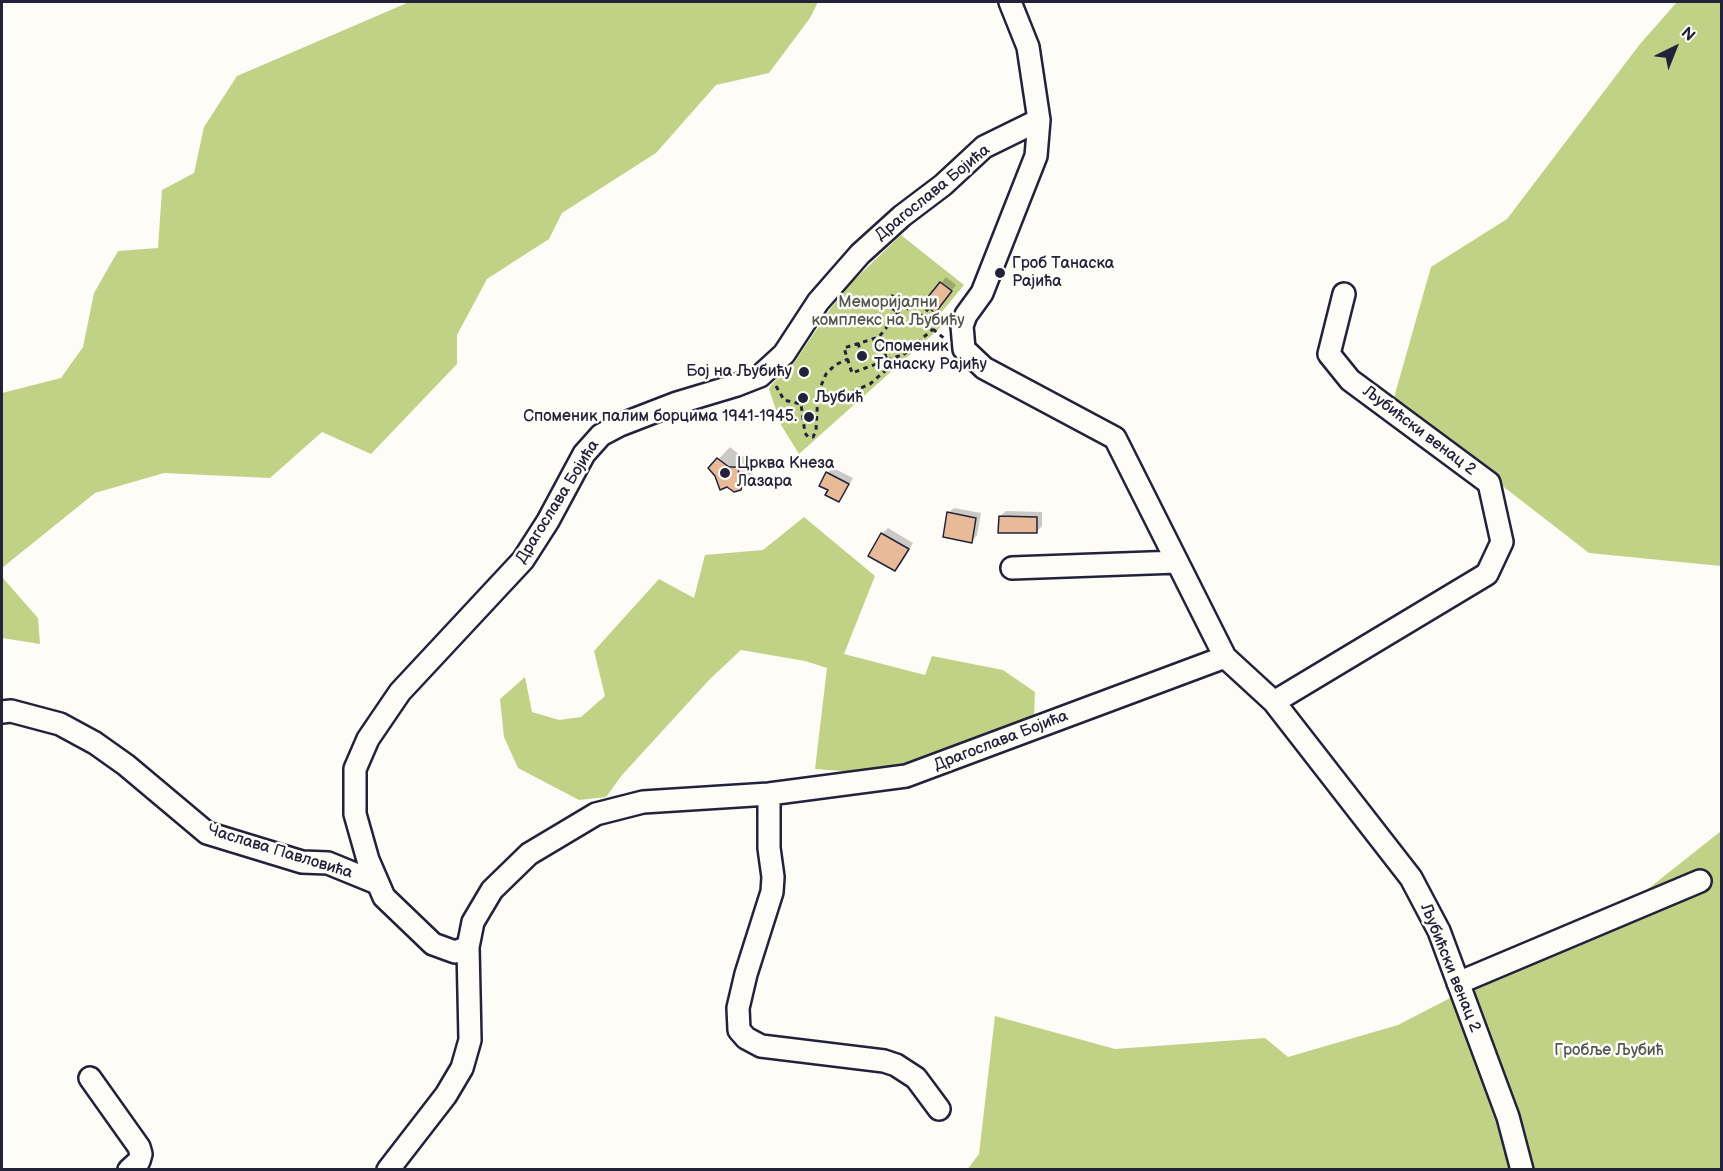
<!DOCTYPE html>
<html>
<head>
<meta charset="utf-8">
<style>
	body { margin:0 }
	#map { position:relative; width:1723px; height:1171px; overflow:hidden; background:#fdfcf7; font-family:"Balsamiq Sans",sans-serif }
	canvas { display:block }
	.frame { position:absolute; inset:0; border:3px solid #22223b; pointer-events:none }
	.north { position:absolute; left:1645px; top:18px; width:60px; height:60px; -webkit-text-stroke:4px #fdfcf7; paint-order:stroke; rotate:43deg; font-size:16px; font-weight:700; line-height:24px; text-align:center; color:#22223b }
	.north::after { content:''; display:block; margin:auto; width:21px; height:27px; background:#22223b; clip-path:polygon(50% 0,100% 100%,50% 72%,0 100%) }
</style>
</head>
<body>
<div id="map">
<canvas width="1723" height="1171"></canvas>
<div class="frame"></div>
<div class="north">N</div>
</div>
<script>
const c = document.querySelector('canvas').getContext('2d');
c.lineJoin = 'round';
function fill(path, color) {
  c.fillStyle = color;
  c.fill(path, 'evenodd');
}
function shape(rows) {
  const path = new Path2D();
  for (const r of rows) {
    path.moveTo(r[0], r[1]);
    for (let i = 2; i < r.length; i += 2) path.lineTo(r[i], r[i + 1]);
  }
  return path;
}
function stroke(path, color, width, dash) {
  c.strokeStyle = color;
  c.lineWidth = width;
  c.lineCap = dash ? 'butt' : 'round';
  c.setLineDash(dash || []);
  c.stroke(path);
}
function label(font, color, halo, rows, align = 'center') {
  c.font = font + ' "Balsamiq Sans",sans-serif';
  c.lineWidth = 5;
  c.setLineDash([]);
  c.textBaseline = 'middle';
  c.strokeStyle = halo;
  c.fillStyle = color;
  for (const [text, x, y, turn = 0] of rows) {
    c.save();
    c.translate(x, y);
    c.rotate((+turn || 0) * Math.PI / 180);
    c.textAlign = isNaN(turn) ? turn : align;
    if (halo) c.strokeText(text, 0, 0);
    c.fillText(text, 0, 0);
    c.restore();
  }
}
fill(shape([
	[407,2,818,2,810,18,769,73,716,85,656,153,562,213,549,239,487,279,457,335,457,364,371,454,322,432,270,478,164,473,95,493,2,568,2,393,61,378,83,347,94,293,118,251,158,248,162,190,194,173,204,127,237,76,407,3],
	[1677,2,1721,2,1721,566,1589,553,1393,401,1431,267,1507,219,1640,44],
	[901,235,964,285,935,320,942,326,799,454,781,425,769,389,772,384,794,363,831,308,852,282],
	[804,517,875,576,844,654,925,675,932,656,1003,670,1035,692,1034,719,908,765,858,772,815,769,827,668,805,661,741,650,709,680,622,775,606,797,579,800,518,768,504,737,500,699,525,677,532,712,559,720,581,717,605,696,594,651,659,579,694,598,705,555,763,550],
	[2,577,38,618,40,644,2,638],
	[1721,831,1721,1169,1533,1169,1527,1157,1469,990,1605,923],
	[1452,997,1515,1169,967,1170,979,1154,995,1016,1115,1049,1265,1038,1288,1057,1398,1025]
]), '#c1d287');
fill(shape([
	[946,277,956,285,940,305,925,303],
	[730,447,741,456,749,456,750,465,754,468,752,476,740,488,717,475,710,468],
	[833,468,853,478,844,495,838,501,830,490,827,473],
	[954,508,981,513,977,535,972,541,948,513],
	[1006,511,1042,512,1042,526,1036,532,1000,516],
	[888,528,913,543,901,564,895,570,882,534]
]), '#0003');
const building = shape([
	[940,282,952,291,935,313,923,303,940,282],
	[717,458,729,467,738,467,739,477,743,480,741,490,734,492,727,487,720,490,715,476,708,468,717,458],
	[826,472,849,484,839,502,825,495,828,490,819,486,826,472],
	[947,512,976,518,972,543,943,537,947,512],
	[999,516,1037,517,1037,533,998,533,999,516],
	[881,533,909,549,895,571,868,556,881,533]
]);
fill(building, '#e8ba98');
stroke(building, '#22223b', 1.5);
const minor = shape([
	[1010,2,1028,47,1039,120,1036,156,982,293,966,315,962,326,964,349,984,368,1115,438,1225,657,1274,702,1411,878,1439,931,1508,1117,1522,1170],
	[1012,568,1177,562],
	[1274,702,1487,574,1502,542,1489,483,1350,380,1329,354,1344,294],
	[2,712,11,711,60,724,95,743,126,765,207,833,302,862,328,863,377,883],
	[769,794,769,848,773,877,772,892,746,974,738,1008,739,1030,746,1038,761,1046,884,1061,896,1065,916,1078,939,1109],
	[468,947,455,952,433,944,384,897,368,860,355,814,355,769,368,739,400,692,523,560,548,521,584,454,601,435,620,425,677,403,737,385,760,376,784,354,818,302,860,254,902,216,943,185,984,147,1039,120],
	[1458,983,1700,881],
	[90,1078,139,1147,141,1154,139,1161,129,1170],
	[388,1170,446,1095,462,1068,470,1040,468,947,473,922,492,890,529,854,596,814,643,802,769,794,906,776,1225,657]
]);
stroke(minor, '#22223b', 26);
stroke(shape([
	[891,295,945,339],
	[885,302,898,313],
	[920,318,928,309],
	[879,337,887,360,852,373,844,348,879,337,904,305],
	[858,343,861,353],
	[863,358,866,368],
	[887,360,902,355],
	[776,386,784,400,801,404,805,433,808,437,813,437,816,431,818,393,826,374,835,365,848,359],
	[818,399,847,394,870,384,933,329]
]), '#22223b', 3, [4.5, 4.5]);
stroke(minor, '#fdfcf7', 21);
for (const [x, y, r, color] of [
	[1000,273,6,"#22223b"],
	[862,356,6,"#22223b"],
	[804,372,6,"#22223b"],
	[803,398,6,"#22223b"],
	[809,417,6,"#22223b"],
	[725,473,6,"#22223b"]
]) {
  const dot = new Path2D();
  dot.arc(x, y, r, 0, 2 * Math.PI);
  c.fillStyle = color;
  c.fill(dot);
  stroke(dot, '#fdfcf7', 2);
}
label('16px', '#22223b', '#fdfcf7', [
	["Драгослава Бојића",933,193,-39],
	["Љубићски венац 2",1419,431,37],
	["Драгослава Бојића",558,502,-58],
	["Драгослава Бојића",1001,741,-21],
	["Часлава Павловића",280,852,17],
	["Љубићски венац 2",1450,968,68]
]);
label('16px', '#22223b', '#fdfcf7', [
	["Гроб Танаска",1012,264],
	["Рајића",1012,282],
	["Споменик",874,347],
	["Танаску Рајићу",874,365],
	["Бој на Љубићу",792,372,"right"],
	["Љубић",815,398],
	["Споменик палим борцима 1941-1945.",797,417,"right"],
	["Црква Кнеза",737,464],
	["Лазара",737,482]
], 'left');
label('16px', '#525752', '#fdfcf7', [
	["Меморијални",888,303],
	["комплекс на Љубићу",888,321],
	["Гробље Љубић",1609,1051]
]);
</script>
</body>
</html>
